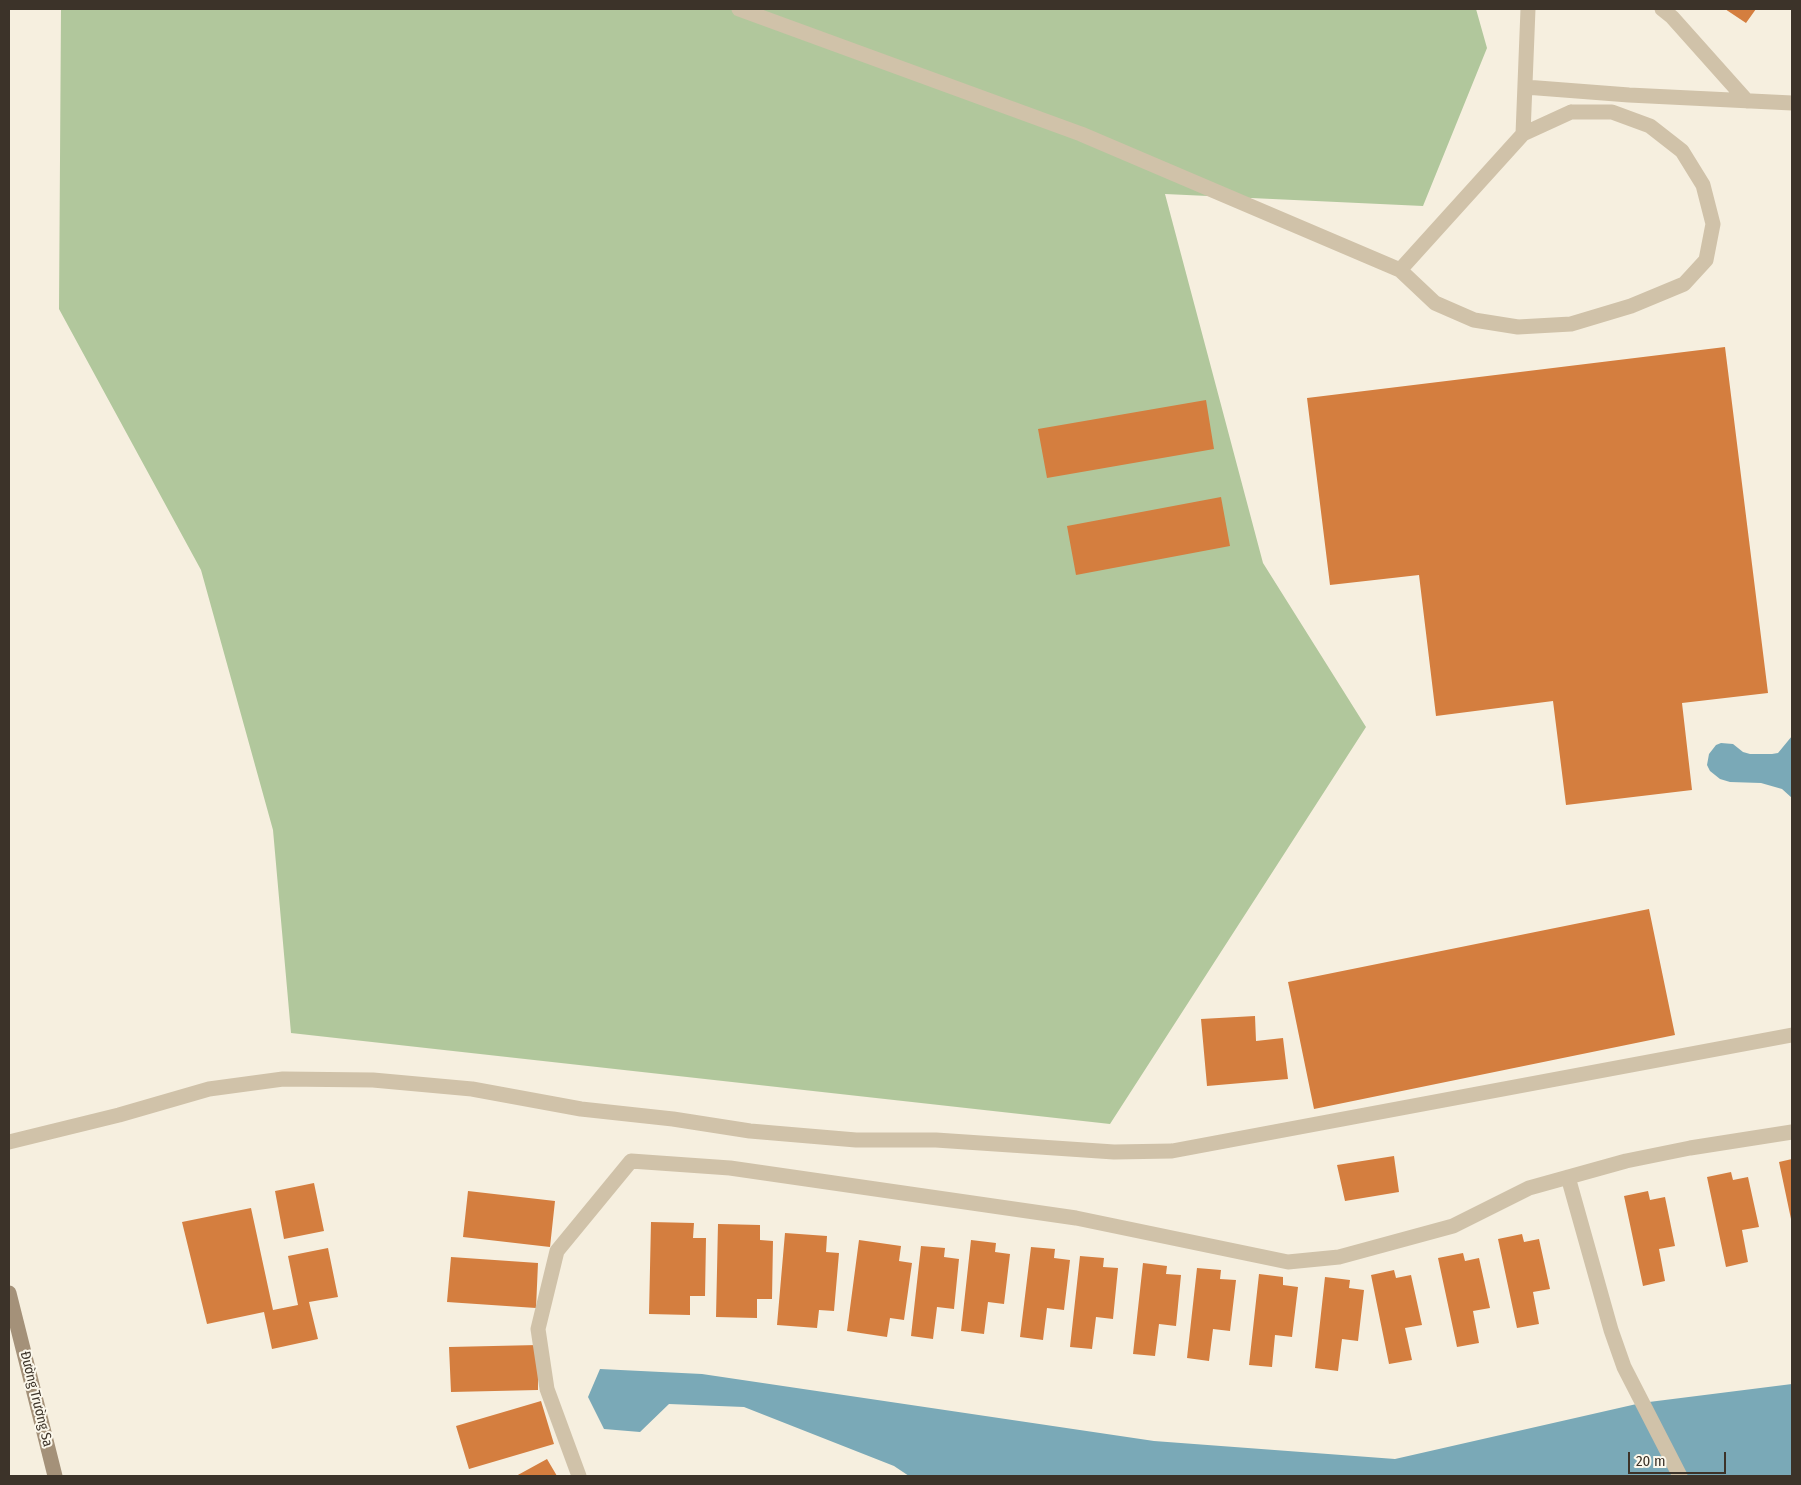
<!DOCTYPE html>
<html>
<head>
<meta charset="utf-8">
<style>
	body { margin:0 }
	#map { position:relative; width:1801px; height:1485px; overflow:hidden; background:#f6efdf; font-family:"Fira Sans Condensed",sans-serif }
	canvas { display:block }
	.frame { position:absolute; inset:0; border:10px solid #3c3329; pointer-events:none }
	.scale { position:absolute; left:1628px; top:1452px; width:98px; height:22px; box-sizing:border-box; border:2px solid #3c3329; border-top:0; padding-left:6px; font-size:15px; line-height:18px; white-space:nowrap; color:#3c3329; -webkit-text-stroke:4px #fcf8ec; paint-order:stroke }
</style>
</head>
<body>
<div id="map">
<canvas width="1801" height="1485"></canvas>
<div class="frame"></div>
<div class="scale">20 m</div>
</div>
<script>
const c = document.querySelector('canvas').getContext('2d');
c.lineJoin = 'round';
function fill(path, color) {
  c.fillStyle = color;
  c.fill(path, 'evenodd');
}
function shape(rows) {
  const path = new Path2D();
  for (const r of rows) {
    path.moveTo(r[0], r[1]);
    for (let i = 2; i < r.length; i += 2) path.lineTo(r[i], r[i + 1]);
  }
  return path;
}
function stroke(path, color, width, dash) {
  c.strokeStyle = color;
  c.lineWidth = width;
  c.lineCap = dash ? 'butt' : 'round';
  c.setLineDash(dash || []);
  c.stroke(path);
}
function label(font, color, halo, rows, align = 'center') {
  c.font = font + ' "Fira Sans Condensed",sans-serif';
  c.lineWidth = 4;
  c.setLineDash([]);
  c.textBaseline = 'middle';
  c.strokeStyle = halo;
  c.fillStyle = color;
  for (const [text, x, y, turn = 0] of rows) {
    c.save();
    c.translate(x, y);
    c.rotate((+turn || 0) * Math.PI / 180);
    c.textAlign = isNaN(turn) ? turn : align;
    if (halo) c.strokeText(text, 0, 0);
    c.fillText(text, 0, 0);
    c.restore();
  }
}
fill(shape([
	[61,9,1476,9,1487,48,1423,206,1165,194,1263,563,1366,727,1110,1124,291,1033,273,830,201,570,59,309]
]), '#b1c79c');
fill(shape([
	[1792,736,1792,798,1782,789,1761,783,1730,782,1720,779,1710,771,1707,765,1709,754,1716,745,1721,743,1733,744,1743,752,1750,754,1772,754,1778,753],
	[600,1369,702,1374,1154,1441,1395,1459,1641,1403,1792,1384,1792,1476,909,1476,894,1466,744,1407,669,1404,640,1432,604,1429,588,1397]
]), '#7aa9b7');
fill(shape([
	[1725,9,1756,9,1746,23],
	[1725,347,1768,693,1682,703,1692,790,1566,805,1553,701,1436,716,1419,575,1330,585,1307,398],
	[1206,400,1214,449,1047,478,1038,429],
	[1221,497,1230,546,1076,575,1067,526],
	[1649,909,1675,1035,1314,1109,1288,982],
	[1255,1016,1256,1041,1283,1038,1288,1079,1207,1086,1201,1019],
	[1394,1156,1399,1192,1345,1201,1337,1165],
	[1792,1159,1792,1219,1791,1219,1779,1162],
	[1731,1172,1733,1180,1748,1177,1759,1227,1742,1230,1748,1262,1726,1267,1707,1177],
	[314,1183,324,1231,284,1239,275,1191],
	[468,1191,555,1201,550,1247,463,1237],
	[1648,1191,1650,1200,1665,1197,1675,1246,1659,1249,1665,1281,1643,1286,1624,1196],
	[251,1208,273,1310,298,1305,288,1256,328,1248,338,1297,309,1302,318,1339,272,1349,264,1312,207,1324,182,1222],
	[651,1222,694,1223,693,1238,706,1238,705,1296,690,1296,690,1315,649,1314],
	[718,1224,760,1225,760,1240,773,1241,772,1299,757,1299,757,1318,716,1317],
	[785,1233,827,1236,826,1252,839,1253,834,1311,819,1310,817,1328,777,1325],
	[1522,1234,1524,1242,1539,1239,1550,1289,1533,1292,1539,1324,1517,1328,1498,1239],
	[859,1240,901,1246,899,1261,912,1263,904,1320,890,1318,887,1337,847,1331],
	[971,1240,996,1243,995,1252,1010,1254,1004,1304,988,1302,984,1334,961,1331],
	[921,1246,945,1248,944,1257,959,1259,954,1309,937,1307,933,1339,911,1336],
	[1031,1247,1055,1249,1054,1258,1070,1260,1064,1310,1047,1308,1043,1340,1020,1337],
	[1463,1253,1465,1261,1479,1258,1490,1308,1473,1311,1479,1343,1457,1347,1438,1258],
	[1080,1256,1104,1258,1103,1267,1118,1268,1113,1319,1096,1317,1092,1349,1070,1347],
	[451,1257,538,1263,536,1308,447,1302],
	[1143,1263,1167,1266,1166,1274,1181,1275,1176,1326,1159,1324,1155,1356,1133,1354],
	[1197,1268,1221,1270,1220,1279,1236,1280,1230,1331,1213,1329,1209,1361,1187,1358],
	[1394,1270,1396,1278,1411,1275,1422,1325,1405,1328,1412,1360,1389,1364,1371,1275],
	[1259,1274,1283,1277,1283,1285,1298,1287,1292,1337,1275,1335,1272,1367,1249,1365],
	[1325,1277,1350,1280,1349,1288,1364,1290,1358,1341,1342,1339,1338,1371,1315,1368],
	[538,1345,538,1390,451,1392,449,1347],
	[541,1401,554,1444,469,1469,456,1426],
	[547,1459,557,1476,516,1476]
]), '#d47e3f');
stroke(shape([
	[739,9,1081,134,1400,270],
	[1662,9,1672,17,1747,101],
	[1525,87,1629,95,1792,103],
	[1571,112,1612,112,1650,126,1682,151,1703,185,1713,224,1706,260,1684,284,1631,306,1571,324,1518,327,1474,320,1435,303,1400,270,1523,134,1571,112],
	[1523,134,1528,9],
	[9,1142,119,1115,209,1089,283,1079,373,1080,472,1089,581,1109,673,1119,750,1131,856,1140,936,1140,1114,1152,1172,1151,1792,1035],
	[1568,1177,1611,1330,1624,1367,1680,1476],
	[579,1476,547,1389,538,1329,557,1251,631,1161,730,1168,1076,1218,1288,1262,1339,1257,1453,1226,1529,1188,1626,1161,1690,1148,1792,1132]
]), '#d0c2a9', 15);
stroke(shape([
	[9,1293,55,1476]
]), '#a49179', 15);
label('14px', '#3c3329', '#fcf8ec', [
	["Đường Trường Sa",36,1399,76]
]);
</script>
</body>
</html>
